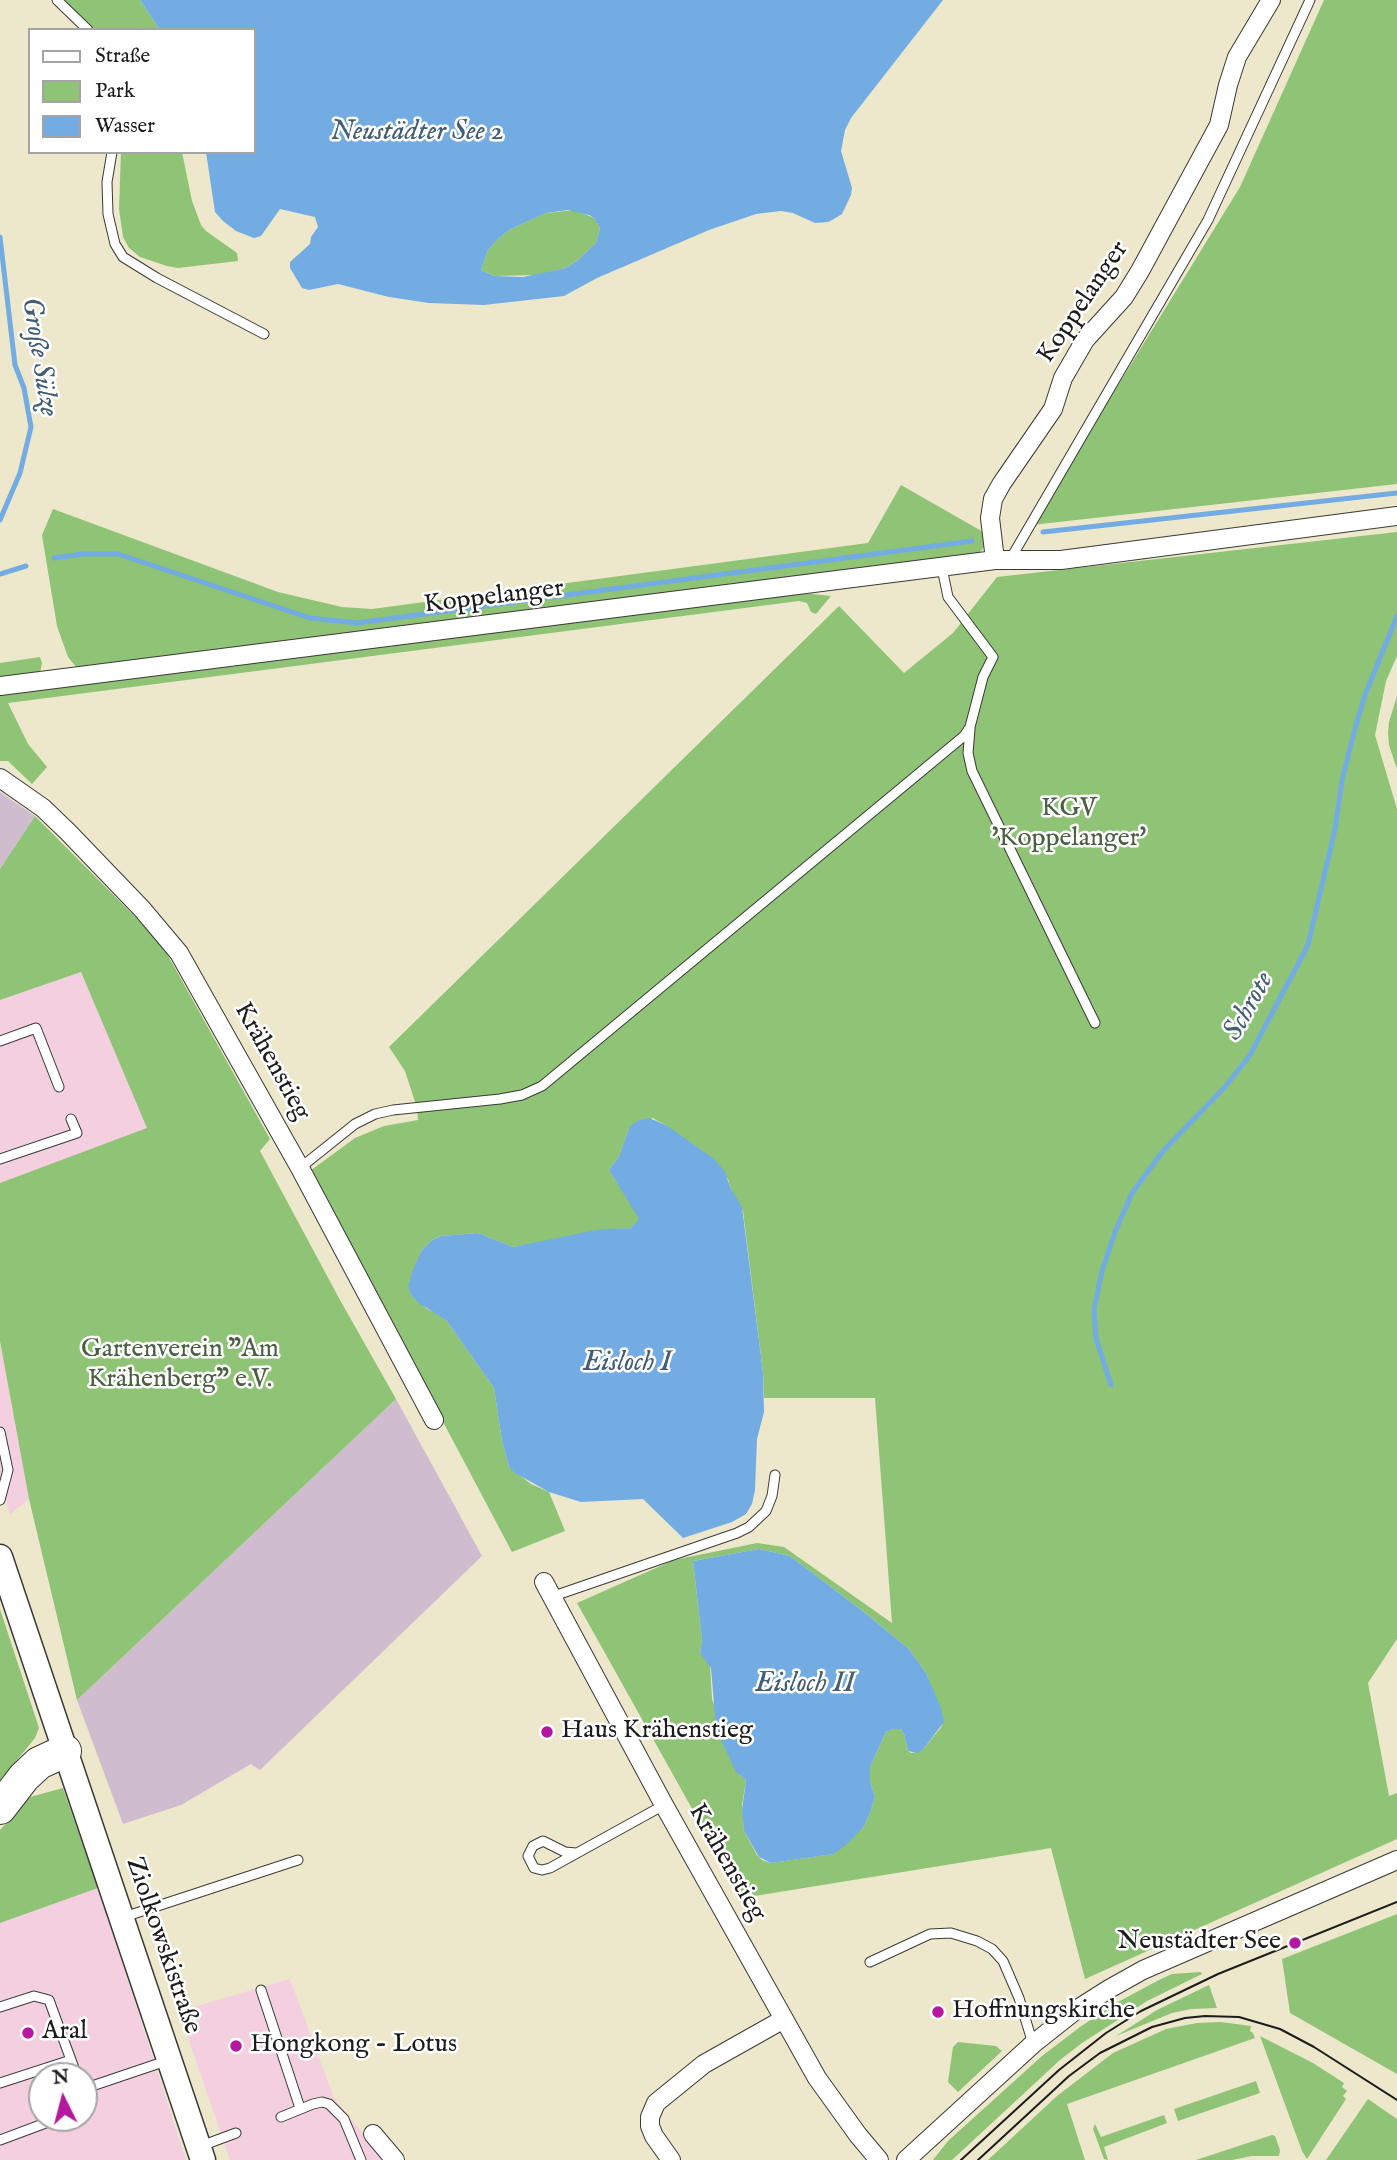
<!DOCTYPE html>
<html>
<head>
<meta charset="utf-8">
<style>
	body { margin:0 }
	#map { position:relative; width:1397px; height:2160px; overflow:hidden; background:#ede7cc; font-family:"IM FELL English",serif }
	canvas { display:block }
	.legend { position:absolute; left:28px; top:28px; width:228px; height:126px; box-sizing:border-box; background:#fff; border:2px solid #a4a4a4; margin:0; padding:9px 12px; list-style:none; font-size:21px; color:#1c1c1c }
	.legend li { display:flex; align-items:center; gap:14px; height:35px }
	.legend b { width:35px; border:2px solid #a4a4a4 }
	.north { position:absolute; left:28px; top:2062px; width:70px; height:70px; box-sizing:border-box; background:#fff; border:2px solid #a4a4a4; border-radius:50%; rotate:354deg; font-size:19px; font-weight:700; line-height:28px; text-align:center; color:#1c1c1c }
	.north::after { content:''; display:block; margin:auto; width:24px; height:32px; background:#b5179e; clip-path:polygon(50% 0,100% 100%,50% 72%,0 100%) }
</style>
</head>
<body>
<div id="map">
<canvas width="1397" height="2160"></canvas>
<ul class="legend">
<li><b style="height:9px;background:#fff"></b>Straße</li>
<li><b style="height:19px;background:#8fc375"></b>Park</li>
<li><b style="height:19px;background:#72ace2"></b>Wasser</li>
</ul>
<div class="north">N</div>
</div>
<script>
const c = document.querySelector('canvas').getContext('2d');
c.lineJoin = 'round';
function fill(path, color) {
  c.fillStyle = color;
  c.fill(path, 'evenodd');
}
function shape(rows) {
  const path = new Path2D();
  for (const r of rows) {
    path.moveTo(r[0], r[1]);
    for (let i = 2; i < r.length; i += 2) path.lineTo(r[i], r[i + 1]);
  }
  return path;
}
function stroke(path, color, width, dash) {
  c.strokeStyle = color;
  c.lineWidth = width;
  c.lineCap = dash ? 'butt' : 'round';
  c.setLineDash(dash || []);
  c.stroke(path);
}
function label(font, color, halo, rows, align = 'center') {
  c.font = font + ' "IM FELL English",serif';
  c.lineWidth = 5;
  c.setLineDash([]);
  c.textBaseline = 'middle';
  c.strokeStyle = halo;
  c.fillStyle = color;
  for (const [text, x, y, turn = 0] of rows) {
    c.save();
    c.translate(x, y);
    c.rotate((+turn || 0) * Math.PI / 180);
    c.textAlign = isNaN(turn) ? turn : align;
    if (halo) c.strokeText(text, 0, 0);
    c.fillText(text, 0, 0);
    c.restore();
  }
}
fill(shape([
	[81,972,148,1129,0,1183,0,1000],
	[0,1341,29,1499,10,1514,0,1481],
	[98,1888,186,2160,0,2160,0,1923],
	[42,2076,84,2076,84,2118,42,2118],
	[290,1979,334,2098,384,2160,230,2160,179,2011]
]), '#f3cfe0');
fill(shape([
	[0,792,35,816,0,869],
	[396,1399,482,1556,260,1770,251,1764,181,1805,123,1824,77,1700]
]), '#cfbdcf');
fill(shape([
	[62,0,140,0,160,30,93,30],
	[1324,0,1397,0,1397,484,1032,525,1240,187],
	[121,152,182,152,192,201,201,225,206,231,237,253,238,261,178,268,167,266,140,257,129,248,123,237,119,209],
	[575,210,594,218,600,228,596,243,578,260,566,268,536,275,494,276,481,270,488,250,499,238,511,229,546,213],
	[901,485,985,533,984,547,977,556,77,668,68,657,57,626,42,535,53,509,278,592,342,607,372,609,868,543],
	[1397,532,1397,656,1386,681,1375,735,1397,809,1397,1639,1368,1683,1389,1796,1397,1793,1397,1839,1085,1979,1051,1848,742,1898,577,1603,674,1560,757,1543,784,1547,892,1623,875,1398,764,1398,763,1372,743,1211,730,1187,728,1179,666,1125,656,1120,653,1118,629,1129,619,1156,609,1170,640,1219,631,1228,513,1247,478,1233,441,1236,432,1240,422,1250,409,1282,411,1295,427,1309,444,1317,494,1388,502,1441,509,1467,531,1484,549,1492,565,1531,512,1552,310,1171,355,1138,384,1126,418,1120,417,1108,405,1071,389,1047,839,606,904,673,953,633,997,577],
	[759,1549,790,1556,864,1612,909,1649,926,1673,943,1718,942,1726,922,1751,911,1753,908,1751,904,1734,901,1729,893,1729,886,1732,870,1767,870,1781,875,1797,870,1813,863,1828,833,1854,771,1863,762,1860,757,1855,744,1831,742,1805,746,1780,740,1775,712,1699,710,1664,700,1653,702,1640,693,1561],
	[803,593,831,596,816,614,811,612,807,603,799,601,8,703,28,744,47,767,32,784,8,761,0,761,0,694],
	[40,657,42,663,40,673,0,679,0,663],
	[1397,696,1397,769,1389,745,1388,733,1389,722],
	[35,816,161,943,270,1139,260,1151,340,1300,396,1399,77,1700,29,1499,0,1341,0,1183,147,1128,81,972,0,1000,0,869],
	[0,1609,39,1728,35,1738,0,1781],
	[63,1788,98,1888,0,1923,0,1830,30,1797],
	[1397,1914,1397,2074,1290,2013,1282,1959],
	[1201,1972,1202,1974,1147,2001,1082,2043,1060,2060,952,2160,933,2160,948,2141,1042,2056,1080,2027,1116,2003,1159,1980,1172,1974],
	[1209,1985,1217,2008,1191,2009,1172,2013,1116,2036,1157,2010],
	[1221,2022,1251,2026,1250,2031,1253,2033,1255,2038,1067,2104,1085,2160,988,2160,1057,2096,1113,2053,1166,2029,1197,2023],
	[1260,2036,1313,2063,1344,2083,1342,2087,1347,2091,1343,2096,1346,2099,1307,2159,1302,2151],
	[958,2042,996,2046,1002,2051,958,2092,948,2082,953,2047],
	[1256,2081,1260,2093,1178,2121,1174,2109],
	[1368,2099,1397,2119,1397,2160,1326,2160],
	[1164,2115,1167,2123,1104,2147,1108,2160,1104,2159,1093,2129,1095,2124,1101,2137],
	[1272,2135,1275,2136,1280,2150,1279,2156,1252,2156,1232,2160,1196,2160]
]), '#8fc375');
fill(shape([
	[140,0,943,0,851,118,845,130,841,151,852,188,851,195,842,214,834,219,828,222,815,223,793,213,781,211,756,214,709,230,597,278,564,296,484,305,429,303,389,297,338,284,309,290,302,288,290,268,290,262,310,244,311,237,318,227,315,217,280,209,261,236,254,238,236,231,223,221,215,212,206,152,254,152,254,30,160,30],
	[568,210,589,215,594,218,600,228,596,243,578,260,566,268,523,277,494,276,481,270,488,250,499,238,511,229,546,213],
	[649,1118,666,1125,714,1159,725,1172,730,1187,742,1207,763,1372,764,1412,757,1439,755,1490,752,1504,746,1514,732,1522,683,1538,643,1499,581,1502,549,1492,515,1473,509,1467,502,1441,494,1388,446,1320,420,1304,411,1295,408,1286,412,1272,422,1250,432,1240,441,1236,478,1233,513,1247,596,1230,631,1228,639,1219,609,1170,619,1156,630,1126,639,1120],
	[759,1549,790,1556,864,1612,909,1649,926,1673,941,1708,944,1722,922,1751,917,1753,908,1751,904,1734,901,1729,893,1729,886,1732,870,1767,870,1781,875,1797,870,1813,863,1828,847,1844,834,1854,771,1863,759,1857,744,1831,742,1810,746,1780,736,1772,716,1729,711,1668,700,1653,702,1640,693,1561]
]), '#72ace2');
stroke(shape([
	[0,237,15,365,24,388,31,427,20,473,0,520],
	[1043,532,1397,493],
	[54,558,83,554,118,554,310,618,357,623,972,541],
	[0,574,26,566],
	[1111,1385,1096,1338,1094,1309,1102,1271,1115,1232,1132,1193,1164,1150,1225,1087,1250,1055,1308,945,1335,829,1342,780,1356,725,1365,695,1397,616]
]), '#72ace2', 5);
const lane = shape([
	[57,0,88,30],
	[112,152,107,182,108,214,115,244,123,257,157,278,264,334],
	[1011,558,1208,220,1310,0],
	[970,729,968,753,972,771,1095,1023],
	[0,1041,36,1028,59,1087],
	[0,1159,77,1133,71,1119],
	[300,1168,355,1124,375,1114,393,1110,500,1099,522,1095,542,1086,964,736,970,727,983,677,993,657,948,597,942,568],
	[0,1432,8,1470,0,1500],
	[551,1597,737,1533,749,1527,766,1511,772,1496,775,1475],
	[576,1853,565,1852,543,1841,533,1846,528,1856,534,1868,542,1870,550,1868,664,1805],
	[124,1917,298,1860],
	[870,1962,930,1934,951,1933,977,1941,992,1949,1003,1961,1019,1998,1033,2044],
	[261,1990,300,2108],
	[0,2007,34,1996,49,2000,71,2060],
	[0,2083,71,2060,77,2076],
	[84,2085,92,2086,169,2060],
	[84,2106,92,2086],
	[281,2117,313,2104,322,2102,329,2104,344,2119,361,2160],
	[0,2140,59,2118],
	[201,2146,236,2133]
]);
const street = shape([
	[995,560,990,518,993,499,1002,483,1053,409,1063,378,1085,340,1124,297,1140,271,1219,125,1228,85,1237,57,1271,0],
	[0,686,995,560,1061,560,1397,516],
	[0,778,43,808,68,832,142,909,179,953,300,1168,434,1420],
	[544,1582,664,1805,817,2078,858,2135,879,2160],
	[373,2134,395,2160],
	[671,2160,654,2136,650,2126,650,2117,656,2103,704,2064,784,2019],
	[906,2160,1033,2044,1076,2010,1109,1989,1143,1970,1397,1860]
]);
const secondary = shape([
	[0,1557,203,2160]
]);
const highway = shape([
	[0,1808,24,1777,39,1763,65,1751]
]);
stroke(lane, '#3b3a36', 11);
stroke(street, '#3b3a36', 20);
stroke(secondary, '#3b3a36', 27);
stroke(highway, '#3b3a36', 34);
stroke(lane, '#fff', 9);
stroke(street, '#fff', 18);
stroke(secondary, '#fff', 24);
stroke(highway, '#fff', 32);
stroke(shape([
	[961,2160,1059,2070,1106,2033,1141,2011,1218,1974,1397,1902],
	[978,2160,1069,2076,1100,2053,1152,2027,1185,2018,1205,2016,1239,2017,1280,2029,1314,2047,1397,2100]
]), '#1c1c1c', 2);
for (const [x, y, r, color] of [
	[547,1732,7,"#b5179e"],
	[1295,1943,7,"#b5179e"],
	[938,2012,7,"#b5179e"],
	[28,2033,7,"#b5179e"],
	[236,2046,7,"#b5179e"]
]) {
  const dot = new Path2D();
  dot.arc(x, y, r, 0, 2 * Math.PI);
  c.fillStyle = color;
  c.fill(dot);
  stroke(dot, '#fff', 2.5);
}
label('26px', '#1c1c1c', '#fff', [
	["Koppelanger",1084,303,-56],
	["Koppelanger",494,598,-7],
	["Krähenstieg",271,1062,61],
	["Krähenstieg",726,1863,60],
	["Ziolkowskistraße",162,1946,71]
]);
label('26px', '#4a5f40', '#fff', [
	["KGV",1069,810],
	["'Koppelanger'",1069,840],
	["Gartenverein \"Am",180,1351],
	["Krähenberg\" e.V.",180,1381]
]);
label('26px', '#1c1c1c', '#fff', [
	["Haus Krähenstieg",561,1732],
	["Neustädter See",1281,1943,"right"],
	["Hoffnungskirche",952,2012],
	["Aral",42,2033],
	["Hongkong - Lotus",250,2046]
], 'left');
label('italic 28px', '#435d75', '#fff', [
	["Neustädter See 2",417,133],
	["Große Sülze",38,357,81],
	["Schrote",1250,1007,-61],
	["Eisloch I",627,1364],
	["Eisloch II",805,1685]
]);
</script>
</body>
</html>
